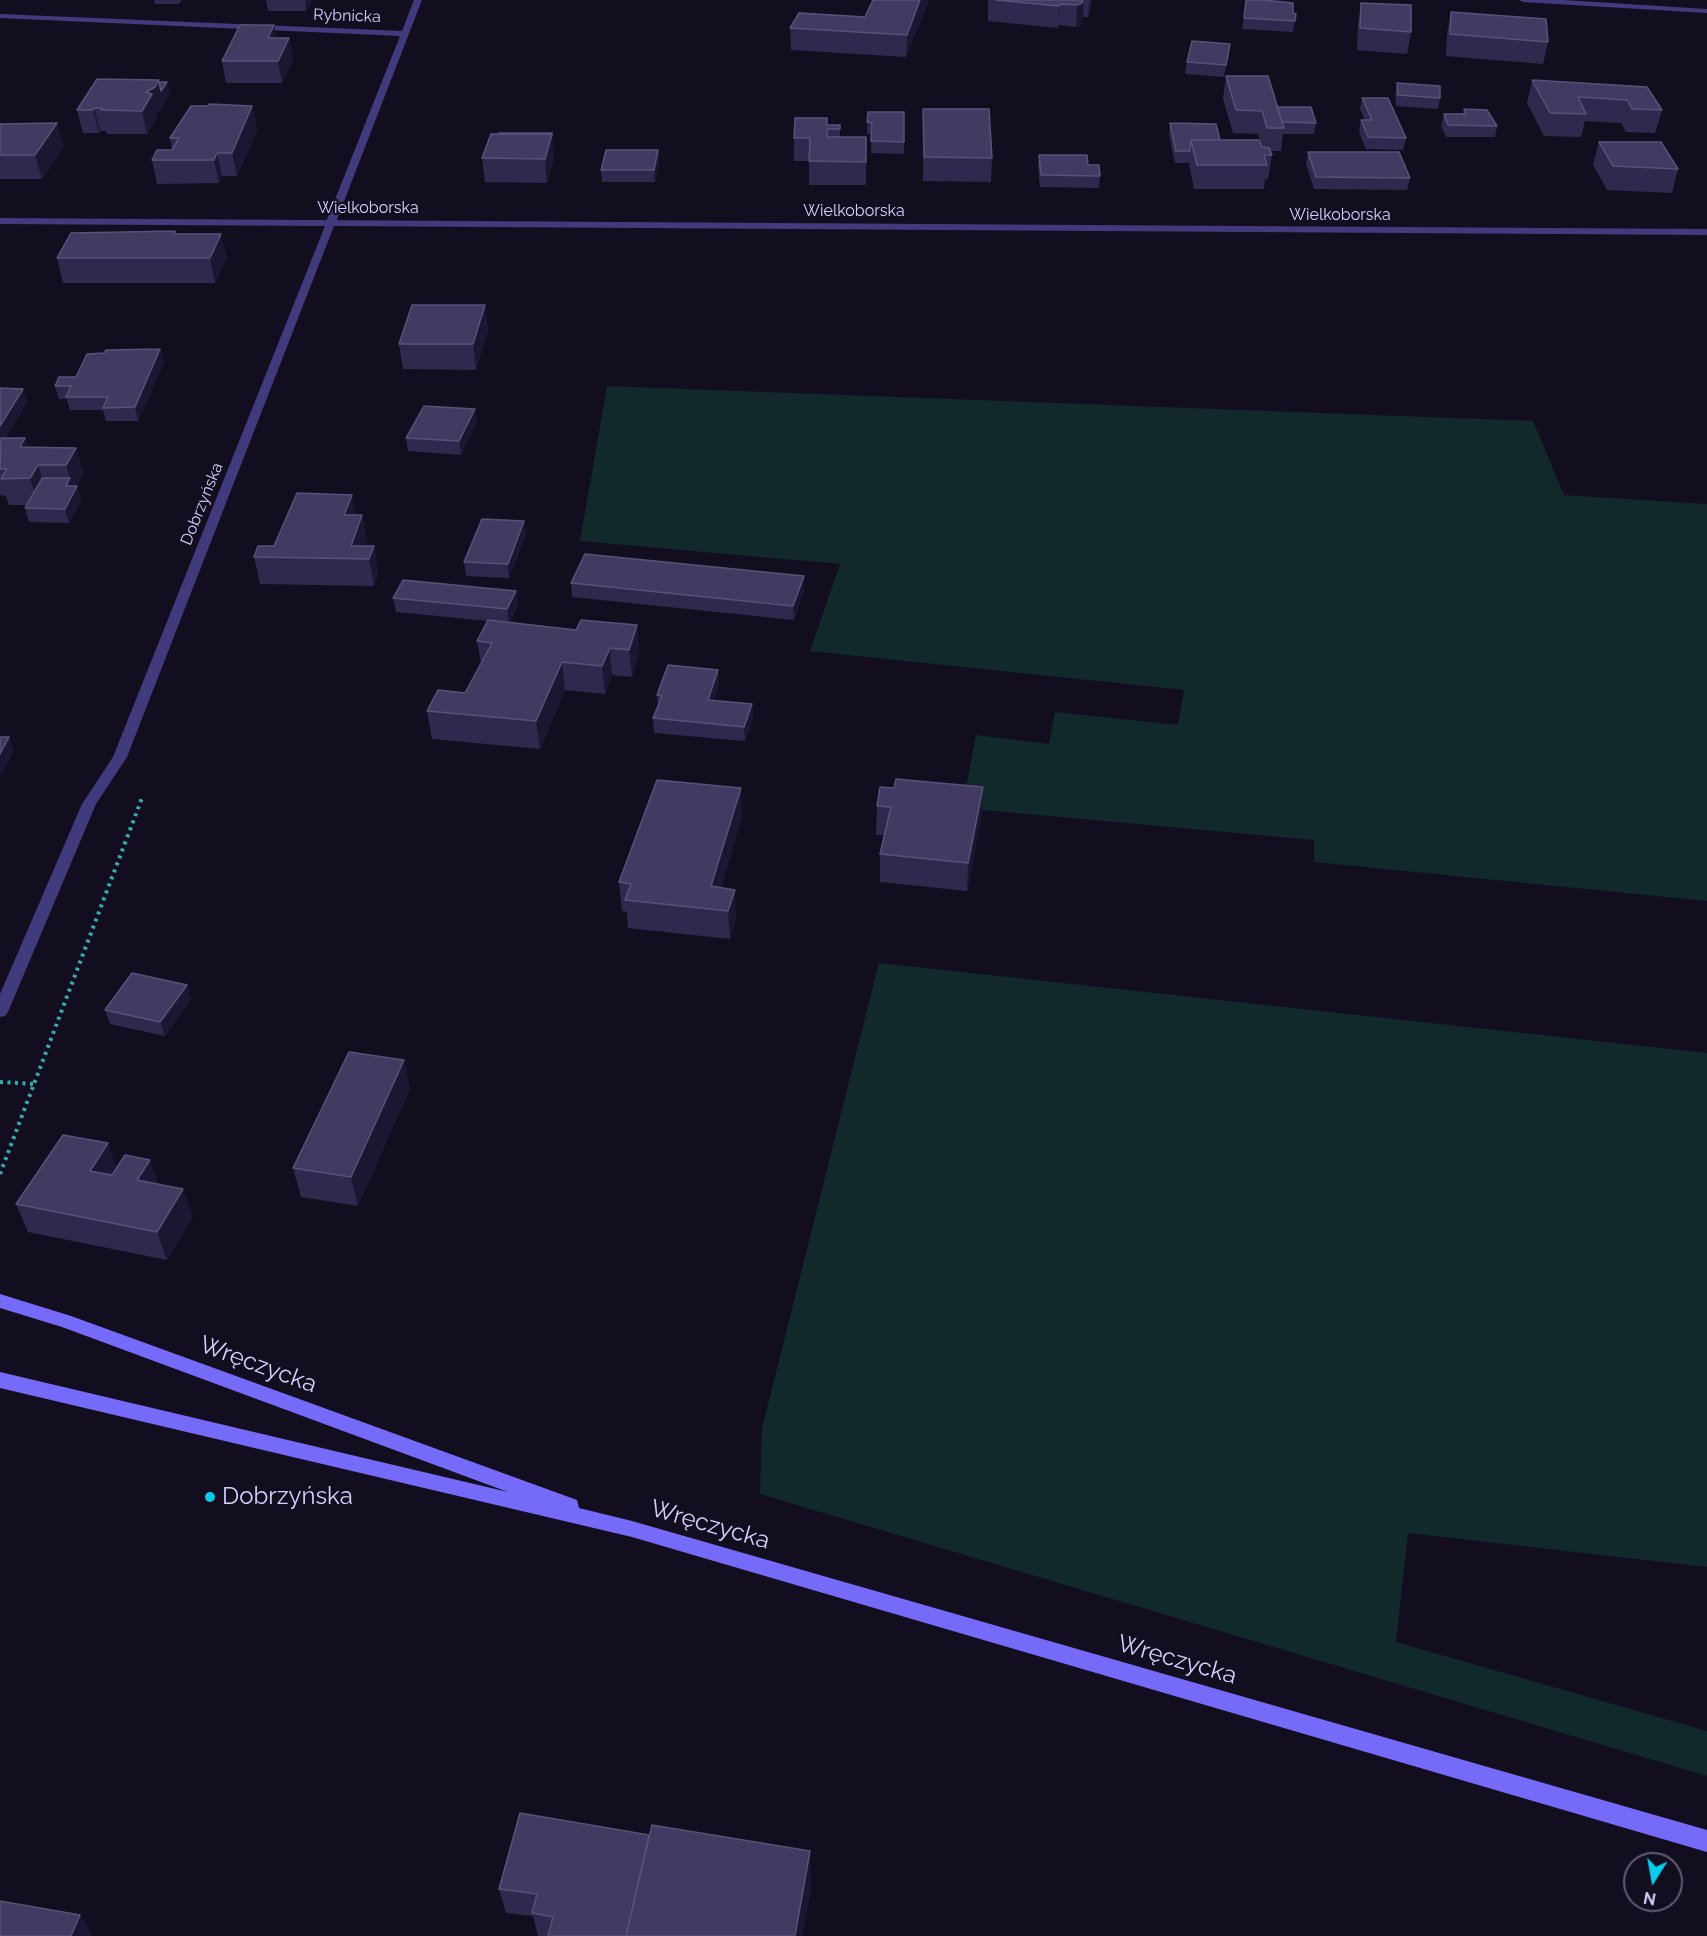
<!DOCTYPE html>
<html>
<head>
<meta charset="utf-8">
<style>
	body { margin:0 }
	#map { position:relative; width:1707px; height:1936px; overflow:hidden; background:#120e20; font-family:Raleway,sans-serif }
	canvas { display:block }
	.north { position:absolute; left:1623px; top:1852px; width:60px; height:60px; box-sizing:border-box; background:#120e20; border:2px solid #615b78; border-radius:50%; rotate:191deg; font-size:16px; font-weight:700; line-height:24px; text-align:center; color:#d7cffd }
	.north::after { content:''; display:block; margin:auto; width:21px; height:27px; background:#0bcbed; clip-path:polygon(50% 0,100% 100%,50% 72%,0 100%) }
</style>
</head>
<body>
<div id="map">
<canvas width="1707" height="1936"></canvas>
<div class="north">N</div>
</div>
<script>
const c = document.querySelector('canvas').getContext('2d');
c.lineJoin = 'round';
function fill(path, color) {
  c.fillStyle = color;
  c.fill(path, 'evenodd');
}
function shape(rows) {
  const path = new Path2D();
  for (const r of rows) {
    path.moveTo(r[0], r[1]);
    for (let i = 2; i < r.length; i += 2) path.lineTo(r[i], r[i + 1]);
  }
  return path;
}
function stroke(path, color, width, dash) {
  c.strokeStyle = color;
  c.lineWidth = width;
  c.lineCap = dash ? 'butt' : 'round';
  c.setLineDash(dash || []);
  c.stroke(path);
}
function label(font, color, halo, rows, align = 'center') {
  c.font = font + ' Raleway,sans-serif';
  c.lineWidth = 4.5;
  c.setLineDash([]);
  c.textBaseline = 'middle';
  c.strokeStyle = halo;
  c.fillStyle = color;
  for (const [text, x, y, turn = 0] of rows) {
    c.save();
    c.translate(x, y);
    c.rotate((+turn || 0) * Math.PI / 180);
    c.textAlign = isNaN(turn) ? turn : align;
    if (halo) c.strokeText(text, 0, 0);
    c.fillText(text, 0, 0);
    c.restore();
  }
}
fill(shape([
	[607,386,1533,421,1564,495,1707,504,1707,901,1314,862,1314,840,962,808,976,735,1049,744,1055,712,1178,725,1184,690,810,651,840,564,580,541],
	[879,963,1707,1053,1707,1567,1408,1533,1396,1642,1707,1731,1707,1776,760,1494,762,1428]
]), '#11292a');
stroke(shape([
	[0,1082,35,1084],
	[0,1174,142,798]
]), '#34adac', 4, [3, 4.5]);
fill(shape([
	[414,0,422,0,336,222,331,225,326,222,400,36,0,18,0,14,402,31,414,0],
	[1519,0,1563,0,1707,9,1707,13,1523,2,1519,0]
]), '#413b7d');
fill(shape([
	[0,218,1707,229,1707,235,334,226,127,757,96,804,8,1012,5,1016,0,1017,0,994,82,804,113,757,325,226,0,224,0,218]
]), '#413b7d');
fill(shape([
	[0,1294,71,1316,577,1500,579,1508,632,1521,1707,1830,1707,1852,632,1537,0,1388,0,1372,508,1492,62,1327,0,1308,0,1294]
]), '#766bf8');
fill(shape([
	[154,0,182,0,179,4,155,4],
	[266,0,312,0,306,11,268,11],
	[873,0,929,0,906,57,791,50,790,28,865,17],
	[988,0,1092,0,1091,10,1088,17,1083,17,1080,25,1076,27,1058,25,1058,28,988,21],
	[1246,0,1296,14,1293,32,1242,29],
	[1361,3,1411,32,1407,54,1357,50,1358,25],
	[1451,12,1548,42,1543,64,1446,56,1447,34],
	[277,38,289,38,293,60,282,83,226,83,222,61],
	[1230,44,1224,77,1185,74,1187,62],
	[1226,76,1277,107,1316,123,1314,134,1283,134,1281,151,1271,151,1272,155,1268,179,1265,179,1264,189,1194,189,1189,163,1175,163,1169,135,1170,123,1220,140,1262,147,1258,134,1233,133,1223,99],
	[1532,80,1647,87,1662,110,1655,133,1626,132,1621,123,1585,121,1581,137,1544,136,1527,103],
	[159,82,170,93,160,110,156,112,157,117,147,134,107,134,106,131,100,131,99,133,83,133,77,110],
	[1397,83,1440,98,1438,109,1396,106,1395,94],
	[1362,98,1406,138,1403,150,1366,149,1359,132,1361,120,1365,120,1360,109],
	[252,106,257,130,237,176,222,176,219,183,157,184,152,160,172,150,170,138],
	[923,109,992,158,991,182,923,181],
	[1464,109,1497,126,1495,137,1446,137,1441,126,1444,114,1463,114],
	[868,112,904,112,904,154,871,153,872,134,867,134],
	[0,124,64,147,42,179,0,179],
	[827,125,840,125,840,137,866,137,866,185,809,185,809,161,794,161,794,138],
	[1599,142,1678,169,1672,193,1607,190,1593,165],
	[553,145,554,158,547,183,485,182,482,158],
	[658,150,659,162,655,182,602,182,601,170],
	[1308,152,1410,178,1407,190,1314,189,1306,164],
	[1039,155,1088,165,1100,176,1099,188,1040,187,1038,167],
	[175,231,176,234,227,258,215,283,63,283,57,258],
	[485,305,488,330,476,370,403,369,399,344],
	[160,349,164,362,138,421,106,421,103,410,70,410,67,399,59,399,55,386,76,377,104,353],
	[0,388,23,389,27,402,5,438,25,438,28,447,76,448,83,474,77,486,81,500,69,523,29,522,25,508,27,505,9,505,6,496,0,495],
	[475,409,477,423,461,455,408,451,406,438],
	[356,515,362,515,367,542,365,546,374,546,378,573,374,586,260,584,254,557,274,546],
	[524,521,526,535,509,578,466,576,464,562],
	[804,576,804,590,794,620,572,597,571,583],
	[516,591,518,605,510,622,576,630,637,625,639,652,632,677,612,675,605,694,565,690,540,749,432,739,427,711,465,693,481,663,477,641,488,621,396,612,393,598],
	[718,670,719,684,713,701,752,704,753,719,745,741,654,733,653,718,658,706,657,695],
	[983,787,981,816,967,891,880,882,880,854,884,835,876,835,877,806,894,788],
	[742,816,721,888,736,918,730,939,628,928,627,912,622,911,619,882],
	[187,985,191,999,165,1036,110,1024,105,1010],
	[410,1088,358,1206,301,1197,293,1168],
	[117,1168,159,1184,193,1217,167,1260,28,1232,16,1204],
	[811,1886,802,1936,538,1936,533,1916,506,1913,499,1889]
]), '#31284d');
fill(shape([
	[305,0,312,0,306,11],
	[920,0,929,0,906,57,907,35],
	[1083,0,1084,0,1083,17,1080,25,1076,27,1077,5],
	[1090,0,1092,0,1091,10,1088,17],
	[1060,4,1058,25,1058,28,1059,6],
	[274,25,278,47,268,38],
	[289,38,293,60,282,83,278,61],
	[1230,44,1229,56,1224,77,1226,65],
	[159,80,161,91,167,82,170,93,160,110,156,112,157,117,147,134,142,111,146,92],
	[252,106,257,130,237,176,232,153],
	[94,108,100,131,99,133,93,110],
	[57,123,64,147,42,179,35,155],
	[552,133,554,158,547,183,545,159],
	[658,150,659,162,655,182,654,170],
	[217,153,222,176,219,183,214,160],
	[221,234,227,258,215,283,210,258],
	[485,305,488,330,476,370,473,344],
	[160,349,164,362,138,421,135,407],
	[23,389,27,402,0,446,0,426],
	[475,409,477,423,461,455,459,441],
	[25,438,33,465,20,447],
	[76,448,83,474,75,491,77,486,81,500,69,523,65,509,66,486,70,478,74,492,66,465],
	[38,465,46,491,38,505,30,478],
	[352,495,357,522,344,515],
	[362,515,367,542,361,559,351,546],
	[524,521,526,535,509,578,508,564],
	[374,546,378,573,374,586,369,559],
	[804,576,804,590,794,620,793,606],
	[516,591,518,605,509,623,507,609],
	[637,625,639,652,632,677,629,650],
	[610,648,612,675,605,694,602,666],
	[562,662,565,690,540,749,536,721],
	[718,670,719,684,709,714,708,700],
	[752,704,753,719,745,741,744,727],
	[9,737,14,751,1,776,0,772,0,754],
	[983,787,981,816,967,891,968,863],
	[741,788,742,816,715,909,711,886],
	[735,890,736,918,730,939,728,911],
	[187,985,191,999,165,1036,160,1022],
	[404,1060,410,1088,358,1206,351,1177],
	[108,1143,118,1172,101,1199,90,1171],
	[150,1160,160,1188,137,1180],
	[183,1189,193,1217,167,1260,157,1232],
	[810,1851,811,1886,802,1936,795,1936],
	[80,1915,93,1936,71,1936]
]), '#1d1633');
const building = shape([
	[873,0,920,0,907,35,790,28,799,13,865,17,873,0],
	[996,0,1083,0,1082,3,1077,5,1060,4,1059,6,996,0],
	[1246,0,1264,0,1293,3,1293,13,1296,14,1295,21,1244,18,1246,0],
	[1361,3,1411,5,1411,32,1360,28,1361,3],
	[1451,12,1546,19,1548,42,1450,34,1451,12],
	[240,25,274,25,268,38,289,38,278,61,222,61,240,25],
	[1192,41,1230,44,1226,65,1187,62,1192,41],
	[1226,76,1268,76,1284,128,1267,128,1262,111,1236,110,1226,76],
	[97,79,159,80,155,87,146,92,152,94,142,111,101,110,102,108,94,108,93,110,77,110,97,79],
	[1532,80,1647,87,1662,110,1632,109,1627,100,1578,97,1586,114,1550,113,1532,80],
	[159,82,167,82,161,91,159,82],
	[1397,83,1440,86,1440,98,1398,95,1397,83],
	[1362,98,1388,98,1406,138,1368,137,1361,120,1372,120,1362,98],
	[209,104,252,106,232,153,217,153,214,160,152,160,157,150,172,150,179,138,170,138,191,106,208,106,209,104],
	[1277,107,1311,107,1316,123,1282,122,1277,107],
	[923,109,989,109,992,158,924,157,923,109],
	[1464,109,1487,110,1497,126,1448,125,1444,114,1466,114,1464,109],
	[868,112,904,112,904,142,871,141,872,123,867,122,868,112],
	[795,118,827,118,827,125,840,125,840,129,827,129,827,137,866,137,866,162,809,161,810,138,794,138,795,118],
	[57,123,35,155,0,155,0,124,57,123],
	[1170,123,1216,124,1220,140,1191,140,1190,151,1176,151,1170,123],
	[499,133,552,133,552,135,552,134,499,134,499,133],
	[491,134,552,134,545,159,482,158,491,134],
	[1191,140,1259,140,1262,147,1269,148,1272,155,1264,155,1267,165,1197,165,1191,140],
	[1599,142,1661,142,1678,169,1613,166,1599,142],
	[606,150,658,150,654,170,601,170,606,150],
	[1308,152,1399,152,1410,178,1316,177,1308,152],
	[1039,155,1087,155,1088,165,1099,165,1100,176,1041,175,1039,155],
	[175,231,174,234,221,234,210,258,57,258,71,233,175,231],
	[412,305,485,305,473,344,399,344,412,305],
	[160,349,135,407,103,408,108,397,66,397,71,386,55,386,59,377,76,377,87,354,104,353,106,350,160,349],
	[0,388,23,389,0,426,0,388],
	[424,406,475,409,459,441,406,438,424,406],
	[1,438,25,438,20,447,76,448,66,465,38,465,30,478,1,479,7,469,0,469,1,438],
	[42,478,70,478,66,486,77,486,65,509,25,508,42,478],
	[297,493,352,495,344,515,362,515,351,546,374,546,369,559,254,557,258,546,274,546,297,493],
	[482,519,524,521,508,564,464,562,482,519],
	[585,554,804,576,793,606,571,583,585,554],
	[403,580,516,591,507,609,393,598,403,580],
	[488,620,576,630,581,620,637,625,629,650,610,648,602,666,562,662,536,721,427,711,438,690,465,693,492,643,477,641,488,620],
	[668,665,718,670,708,700,752,704,744,727,653,718,662,696,657,695,668,665],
	[0,737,9,737,0,754,0,737],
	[896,779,983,787,968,863,880,854,891,807,877,806,880,787,894,788,896,779],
	[657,780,741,788,711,886,735,890,728,911,625,900,631,884,619,882,657,780],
	[132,973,187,985,160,1022,105,1010,132,973],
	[349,1052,404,1060,351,1177,293,1168,349,1052],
	[63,1135,108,1143,90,1171,112,1175,125,1155,150,1160,137,1180,183,1189,157,1232,16,1204,63,1135],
	[520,1813,649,1835,626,1936,548,1936,553,1917,532,1913,537,1894,499,1889,520,1813],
	[652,1825,810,1851,795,1936,626,1936,652,1825],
	[0,1901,80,1915,71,1936,0,1936,0,1901]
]);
fill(building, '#423a60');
stroke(building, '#5a5179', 1.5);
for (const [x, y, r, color] of [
	[210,1497,6,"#0bcbed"]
]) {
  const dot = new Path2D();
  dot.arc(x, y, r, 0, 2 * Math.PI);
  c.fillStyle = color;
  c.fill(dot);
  stroke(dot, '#120e20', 2);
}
label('16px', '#d7cffd', '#120e20', [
	["Rybnicka",347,16,2],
	["Wielkoborska",368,208],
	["Wielkoborska",854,211],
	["Wielkoborska",1340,215],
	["Dobrzyńska",202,504,-68]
]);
label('24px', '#d7cffd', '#120e20', [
	["Wręczycka",258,1365,20],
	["Wręczycka",710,1525,16],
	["Wręczycka",1177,1660,16]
]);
label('24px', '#d7cffd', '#120e20', [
	["Dobrzyńska",222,1497]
], 'left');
</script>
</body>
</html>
